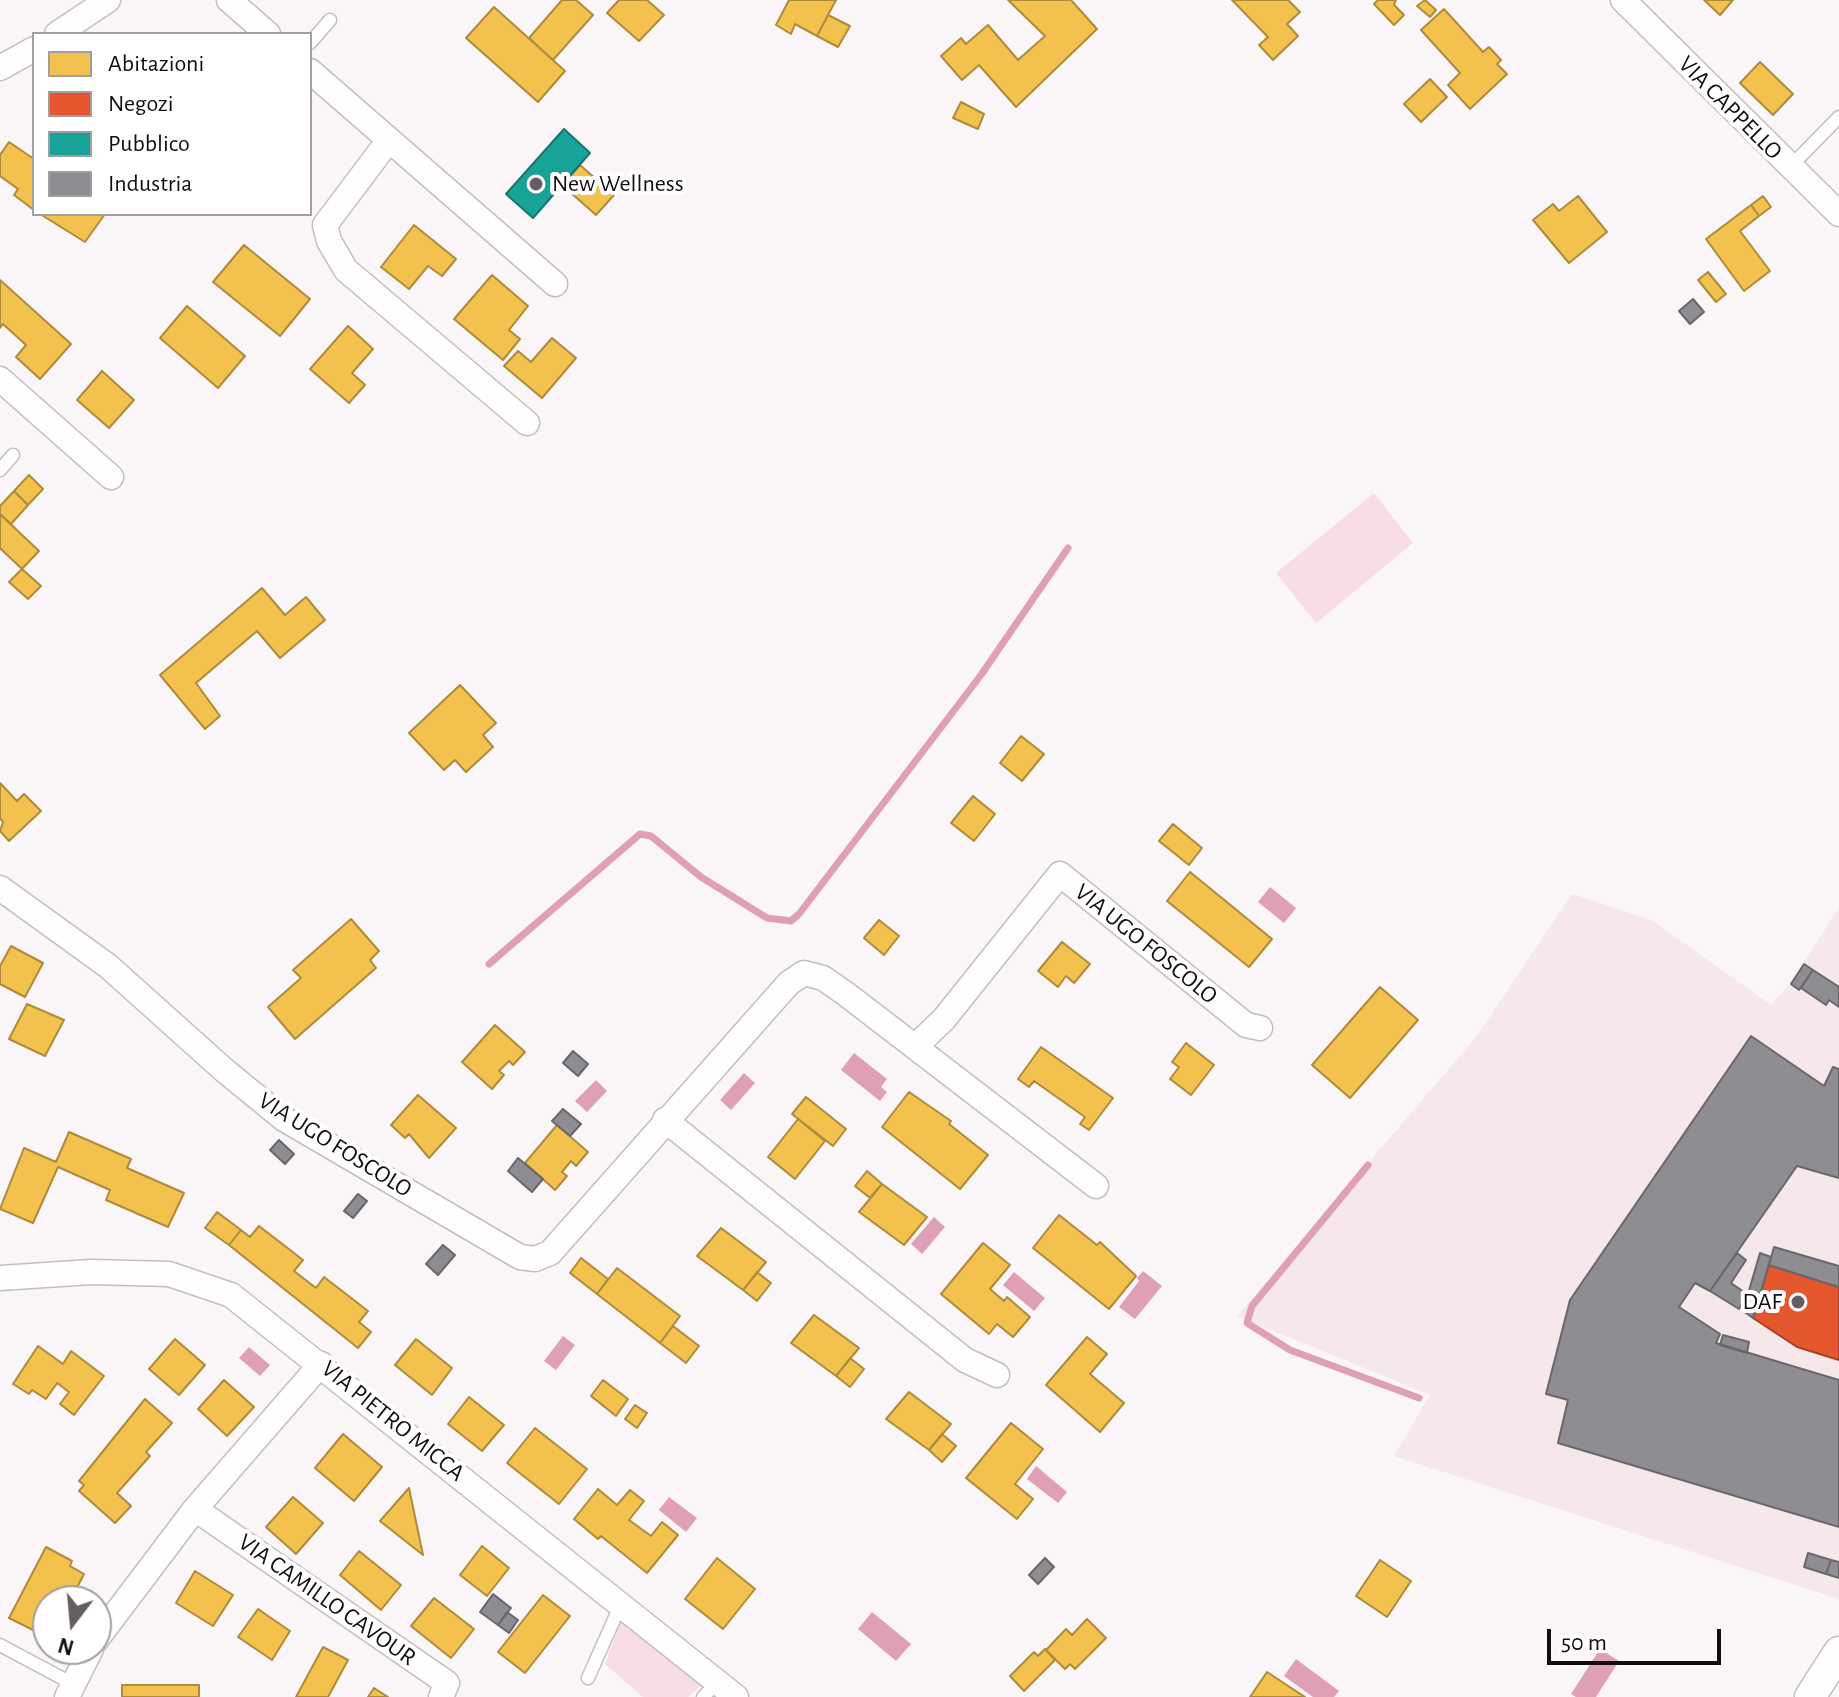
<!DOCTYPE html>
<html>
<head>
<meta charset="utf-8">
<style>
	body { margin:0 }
	#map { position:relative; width:1839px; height:1697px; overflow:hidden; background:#faf5f6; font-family:"Alegreya Sans",sans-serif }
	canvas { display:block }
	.legend { position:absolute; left:32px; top:32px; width:280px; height:184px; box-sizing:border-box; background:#fff; border:2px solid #a19e9f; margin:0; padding:10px 14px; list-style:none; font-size:24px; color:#140d0f }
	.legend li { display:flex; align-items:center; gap:16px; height:40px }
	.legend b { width:40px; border:2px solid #a19e9f }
	.north { position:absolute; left:32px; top:1585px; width:80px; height:80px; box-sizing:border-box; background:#fff; border:2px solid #a19e9f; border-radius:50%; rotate:196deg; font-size:22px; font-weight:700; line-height:32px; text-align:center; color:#140d0f }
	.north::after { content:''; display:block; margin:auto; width:28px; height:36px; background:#645e60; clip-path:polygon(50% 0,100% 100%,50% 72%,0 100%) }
	.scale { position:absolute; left:1547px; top:1629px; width:174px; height:36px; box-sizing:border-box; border:4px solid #140d0f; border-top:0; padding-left:10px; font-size:24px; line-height:28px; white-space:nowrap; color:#140d0f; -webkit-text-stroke:6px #fff; paint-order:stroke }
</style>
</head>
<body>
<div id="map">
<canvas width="1839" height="1697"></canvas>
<ul class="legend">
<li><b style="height:22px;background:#f2c14e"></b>Abitazioni</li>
<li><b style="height:22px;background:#e4572e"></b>Negozi</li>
<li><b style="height:22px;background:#17a398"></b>Pubblico</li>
<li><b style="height:22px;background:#8d8d92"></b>Industria</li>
</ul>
<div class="north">N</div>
<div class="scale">50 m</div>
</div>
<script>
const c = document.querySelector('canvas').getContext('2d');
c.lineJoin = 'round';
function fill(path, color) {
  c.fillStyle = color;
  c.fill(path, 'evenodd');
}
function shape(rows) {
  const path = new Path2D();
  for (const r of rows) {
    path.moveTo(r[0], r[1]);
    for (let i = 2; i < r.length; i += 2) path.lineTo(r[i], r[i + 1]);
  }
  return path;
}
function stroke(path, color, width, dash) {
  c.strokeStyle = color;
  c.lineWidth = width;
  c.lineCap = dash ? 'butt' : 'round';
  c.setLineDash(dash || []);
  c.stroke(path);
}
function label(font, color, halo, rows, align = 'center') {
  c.font = font + ' "Alegreya Sans",sans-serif';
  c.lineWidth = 8;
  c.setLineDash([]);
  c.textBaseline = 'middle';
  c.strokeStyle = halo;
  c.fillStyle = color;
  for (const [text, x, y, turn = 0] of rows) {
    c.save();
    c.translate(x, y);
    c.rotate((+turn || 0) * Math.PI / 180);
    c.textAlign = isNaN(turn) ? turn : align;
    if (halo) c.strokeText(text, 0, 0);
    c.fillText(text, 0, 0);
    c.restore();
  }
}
fill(shape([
	[1572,894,1653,921,1771,1005,1792,981,1839,908,1839,1599,1394,1456,1430,1395,1237,1316,1477,1036]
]), '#f6e7eb');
fill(shape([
	[1374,493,1413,543,1316,623,1276,573],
	[621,1621,702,1685,688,1697,643,1697,605,1664]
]), '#f9dde6');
fill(shape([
	[1270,887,1296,908,1284,923,1258,902],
	[854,1053,887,1079,881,1087,887,1092,880,1101,841,1070],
	[744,1073,755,1083,731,1110,720,1100],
	[596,1080,607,1091,587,1112,575,1101],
	[934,1217,945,1227,922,1254,911,1244],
	[1143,1271,1162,1286,1135,1319,1119,1307,1139,1281,1137,1278],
	[1014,1272,1045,1298,1034,1311,1003,1285],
	[563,1336,575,1345,556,1370,544,1361],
	[249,1347,270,1365,260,1376,239,1358],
	[1036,1466,1067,1492,1058,1503,1027,1479],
	[669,1497,697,1518,686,1532,659,1510],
	[872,1612,911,1644,896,1661,858,1629],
	[1600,1649,1619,1661,1596,1697,1576,1697,1571,1694],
	[1296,1659,1339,1691,1334,1697,1313,1697,1284,1676]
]), '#dfa0b6');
const homes = shape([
	[562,0,576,0,593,15,553,60,529,38,562,0],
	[619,0,647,0,664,15,639,41,607,13,619,0],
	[789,0,836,0,817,36,795,24,791,34,776,25,789,0],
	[1008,0,1071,0,1097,29,1016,107,979,65,962,80,941,56,961,38,966,44,988,25,1018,60,1045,36,1008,0],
	[1232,0,1288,0,1300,12,1287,24,1298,36,1273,60,1259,45,1268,37,1232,0],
	[1378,0,1396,0,1394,5,1404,15,1394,25,1374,4,1378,0],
	[1425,0,1436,10,1430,17,1417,6,1425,0],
	[1704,0,1733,0,1720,15,1704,0],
	[494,7,565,71,538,102,466,38,494,7],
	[1444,9,1483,52,1489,47,1501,60,1497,64,1507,74,1470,109,1448,85,1460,73,1421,30,1444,9],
	[828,15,850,26,838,47,817,36,828,15],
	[1760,62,1793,94,1773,115,1740,83,1760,62],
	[1430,79,1447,97,1421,122,1404,104,1430,79],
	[961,102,984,114,978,129,953,118,961,102],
	[9,142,34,159,34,210,14,195,18,189,0,176,0,155,9,142],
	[580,165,614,195,596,215,562,185,580,165],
	[1578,196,1607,232,1569,263,1533,220,1553,204,1559,211,1578,196],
	[1763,196,1771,207,1759,216,1751,205,1763,196],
	[1751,205,1759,216,1740,231,1770,271,1744,291,1706,239,1751,205],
	[40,214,105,214,85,242,40,214],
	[414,225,456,259,442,276,428,266,409,289,381,267,414,225],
	[244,245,310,299,280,336,213,282,244,245],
	[1708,272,1726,294,1716,302,1698,280,1708,272],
	[492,275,528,306,509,330,520,339,503,360,454,319,492,275],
	[0,280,71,344,40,379,16,357,26,345,3,324,0,328,0,280],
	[187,306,245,356,218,388,160,338,187,306],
	[348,326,373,349,352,373,365,385,349,403,310,369,348,326],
	[552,338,576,358,542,398,504,366,518,351,531,362,552,338],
	[102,371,134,400,109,428,77,400,102,371],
	[29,475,43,489,28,505,14,491,29,475],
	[14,491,28,505,11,524,0,514,0,506,14,491],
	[0,514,39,551,22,569,0,548,0,514],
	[22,569,41,586,28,599,9,582,22,569],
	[262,588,285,615,306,597,325,620,280,658,257,631,196,683,220,716,205,729,160,675,262,588],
	[460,685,496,723,483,735,493,747,466,772,455,760,444,770,409,733,460,685],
	[1021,736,1044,754,1022,781,1000,763,1021,736],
	[0,783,17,801,24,794,41,811,9,841,0,831,3,822,0,818,0,783],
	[973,796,995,814,974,841,951,823,973,796],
	[1173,824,1202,848,1189,865,1159,841,1173,824],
	[1190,872,1272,939,1249,967,1167,901,1190,872],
	[351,919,379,951,370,960,376,968,295,1039,268,1007,301,978,293,970,351,919],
	[879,920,899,936,884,955,864,938,879,920],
	[1062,942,1090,964,1074,983,1066,976,1058,987,1038,971,1062,942],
	[11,946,43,963,25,997,0,984,0,966,11,946],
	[1380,987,1418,1020,1350,1098,1312,1065,1380,987],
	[27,1004,64,1020,45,1056,9,1039,27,1004],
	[495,1025,525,1052,513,1065,509,1061,499,1071,504,1075,492,1089,462,1062,495,1025],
	[1186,1043,1214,1065,1191,1095,1170,1079,1179,1067,1172,1062,1186,1043],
	[1041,1047,1113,1098,1089,1130,1080,1124,1085,1117,1034,1081,1029,1087,1018,1079,1041,1047],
	[909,1092,951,1121,949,1124,988,1155,960,1189,882,1127,909,1092],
	[418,1095,456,1128,429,1158,409,1134,405,1138,391,1125,418,1095],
	[806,1097,846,1129,833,1146,792,1114,806,1097],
	[798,1119,825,1141,795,1179,768,1157,798,1119],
	[557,1125,588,1152,576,1166,571,1161,562,1172,567,1176,555,1190,525,1163,557,1125],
	[69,1132,131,1159,127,1168,184,1193,168,1227,106,1200,110,1190,58,1167,33,1223,0,1209,24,1148,56,1162,69,1132],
	[867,1171,882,1184,870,1198,855,1186,867,1171],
	[882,1184,927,1217,904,1245,859,1212,882,1184],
	[217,1212,241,1230,229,1245,205,1228,217,1212],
	[1059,1215,1097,1245,1100,1242,1136,1276,1109,1309,1033,1248,1059,1215],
	[259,1226,303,1260,294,1271,316,1288,324,1277,368,1311,359,1322,371,1332,358,1348,229,1245,241,1230,250,1237,259,1226],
	[721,1228,766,1262,743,1290,697,1256,721,1228],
	[983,1243,1010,1265,990,1289,1004,1301,1007,1297,1030,1317,1013,1337,997,1324,989,1334,941,1294,983,1243],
	[581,1258,608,1279,597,1294,570,1273,581,1258],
	[617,1268,680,1316,660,1343,597,1294,617,1268],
	[757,1272,771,1283,757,1301,743,1290,757,1272],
	[814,1315,859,1348,836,1376,791,1343,814,1315],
	[673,1326,699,1346,686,1363,660,1343,673,1326],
	[1087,1337,1107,1354,1090,1374,1124,1403,1100,1432,1046,1385,1087,1337],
	[175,1339,205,1365,179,1395,149,1369,175,1339],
	[416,1339,452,1368,432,1395,395,1365,416,1339],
	[38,1346,63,1364,71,1351,104,1376,74,1415,60,1404,69,1392,57,1383,46,1399,32,1390,29,1394,13,1384,38,1346],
	[850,1358,864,1369,850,1387,836,1376,850,1358],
	[224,1380,254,1407,227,1436,198,1409,224,1380],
	[603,1380,628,1399,616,1416,591,1396,603,1380],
	[909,1392,951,1424,929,1450,886,1419,909,1392],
	[469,1397,504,1425,482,1451,448,1424,469,1397],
	[145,1399,172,1423,146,1452,150,1456,117,1493,131,1506,115,1523,79,1491,84,1485,79,1481,145,1399],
	[635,1405,647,1413,637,1428,625,1419,635,1405],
	[1011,1423,1043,1449,1015,1484,1033,1499,1017,1519,966,1478,1011,1423],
	[535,1428,587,1469,559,1504,507,1463,535,1428],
	[343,1434,382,1467,354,1501,315,1468,343,1434],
	[942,1434,956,1446,942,1462,929,1450,942,1434],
	[409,1488,423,1555,380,1521,409,1488],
	[598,1489,617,1505,630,1490,644,1501,629,1520,651,1536,662,1522,678,1535,647,1573,601,1536,598,1539,574,1519,598,1489],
	[293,1497,323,1523,296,1554,266,1527,293,1497],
	[482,1546,509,1568,487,1596,460,1575,482,1546],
	[46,1547,72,1561,70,1566,84,1574,70,1601,48,1601,48,1632,37,1626,35,1631,9,1618,46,1547],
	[359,1551,401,1585,381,1610,340,1575,359,1551],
	[717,1558,755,1589,723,1629,685,1599,717,1558],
	[1380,1560,1411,1581,1387,1617,1356,1596,1380,1560],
	[195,1571,233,1595,213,1626,176,1603,195,1571],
	[543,1595,570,1616,525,1673,498,1652,543,1595],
	[434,1598,474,1629,451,1658,411,1626,434,1598],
	[258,1609,290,1631,272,1660,238,1637,258,1609],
	[1087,1619,1106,1638,1075,1669,1070,1664,1065,1669,1046,1650,1066,1629,1072,1635,1087,1619],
	[323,1647,348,1660,328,1697,296,1697,323,1647],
	[1045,1649,1055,1660,1024,1691,1010,1676,1034,1652,1038,1656,1045,1649],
	[1267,1672,1305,1697,1250,1697,1267,1672],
	[122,1685,199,1685,199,1697,122,1697,122,1685],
	[374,1688,388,1697,368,1697,374,1688]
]);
fill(homes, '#f2c14e');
stroke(homes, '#af8b3b', 2);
const shops = shape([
	[1769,1265,1839,1287,1839,1360,1797,1347,1753,1318,1769,1265]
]);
fill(shops, '#e4572e');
stroke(shops, '#a64125', 2);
const public = shape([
	[564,129,590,153,533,218,506,194,564,129]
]);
fill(public, '#17a398');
stroke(public, '#16766f', 2);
const industry = shape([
	[1693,299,1704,312,1690,324,1679,311,1693,299],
	[1804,964,1813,970,1799,990,1791,984,1804,964],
	[1813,970,1839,987,1839,1007,1829,1000,1826,1005,1801,988,1813,970],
	[1751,1036,1824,1086,1833,1067,1839,1069,1839,1178,1797,1166,1710,1291,1695,1283,1679,1307,1720,1334,1716,1343,1839,1380,1839,1527,1558,1443,1568,1400,1546,1394,1570,1300,1751,1036],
	[573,1051,588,1064,578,1076,563,1063,573,1051],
	[563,1109,581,1124,570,1136,552,1121,563,1109],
	[279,1140,294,1154,285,1164,270,1150,279,1140],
	[518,1158,543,1179,532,1192,508,1171,518,1158],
	[358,1194,367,1201,353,1218,344,1211,358,1194],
	[443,1245,455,1255,438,1275,426,1264,443,1245],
	[1774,1247,1839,1266,1839,1287,1769,1265,1774,1247],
	[1737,1253,1746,1260,1731,1283,1747,1294,1739,1309,1710,1291,1737,1253],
	[1760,1253,1771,1257,1753,1318,1743,1311,1760,1253],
	[1723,1335,1749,1342,1747,1353,1720,1345,1723,1335],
	[1808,1553,1831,1560,1826,1574,1804,1567,1808,1553],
	[1045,1558,1054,1567,1038,1584,1029,1575,1045,1558],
	[1831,1560,1839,1562,1839,1578,1826,1574,1831,1560],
	[493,1594,511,1608,498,1625,480,1612,493,1594],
	[507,1612,518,1620,509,1633,498,1625,507,1612]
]);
fill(industry, '#8d8d92');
stroke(industry, '#69676b', 2);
stroke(shape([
	[489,964,640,834,651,836,701,877,767,918,791,921,799,914,981,675,1068,548],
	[1368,1165,1252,1306,1247,1323,1290,1350,1419,1398]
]), '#dfa0b6', 7);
const service = shape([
	[310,43,330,20],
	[1789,168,1839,117],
	[0,470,13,455],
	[0,1645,73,1684],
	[588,1678,621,1604],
	[703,1697,718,1682]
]);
const minor = shape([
	[229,0,268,34],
	[1623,0,1839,214],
	[57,34,108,0],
	[0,68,34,49],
	[310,71,555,284],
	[389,140,325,225,329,241,346,270,527,423],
	[0,379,111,477],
	[0,888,108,966,224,1070,284,1119,520,1257,535,1259,550,1253,789,983,804,973,823,978,846,994,1096,1186],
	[916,1046,944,1019,1060,874,1246,1025,1260,1028],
	[665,1120,965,1360,997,1375],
	[0,1278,91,1272,169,1274,231,1295,736,1697],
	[195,1509,447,1683,441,1697],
	[96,1640,195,1509,321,1364],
	[67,1697,91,1649]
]);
const tertiary = shape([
	[1810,1697,1839,1652]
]);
stroke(service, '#c4bec0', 15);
stroke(minor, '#c4bec0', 27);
stroke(tertiary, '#c4bec0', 33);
stroke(service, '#fefefe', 12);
stroke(minor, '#fefefe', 24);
stroke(tertiary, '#fefefe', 30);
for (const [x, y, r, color] of [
	[536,184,8,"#645e60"],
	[1798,1302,8,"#645e60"]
]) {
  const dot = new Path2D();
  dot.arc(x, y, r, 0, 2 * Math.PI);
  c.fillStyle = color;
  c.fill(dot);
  stroke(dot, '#fff', 3);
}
label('24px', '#140d0f', '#fff', [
	["VIA CAPPELLO",1730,108,45],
	["VIA UGO FOSCOLO",1146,944,39],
	["VIA UGO FOSCOLO",335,1145,32],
	["VIA PIETRO MICCA",393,1421,39],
	["VIA CAMILLO CAVOUR",327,1600,35]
]);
label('24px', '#140d0f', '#fff', [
	["New Wellness",552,184],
	["DAF",1782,1302,"right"]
], 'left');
</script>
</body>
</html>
